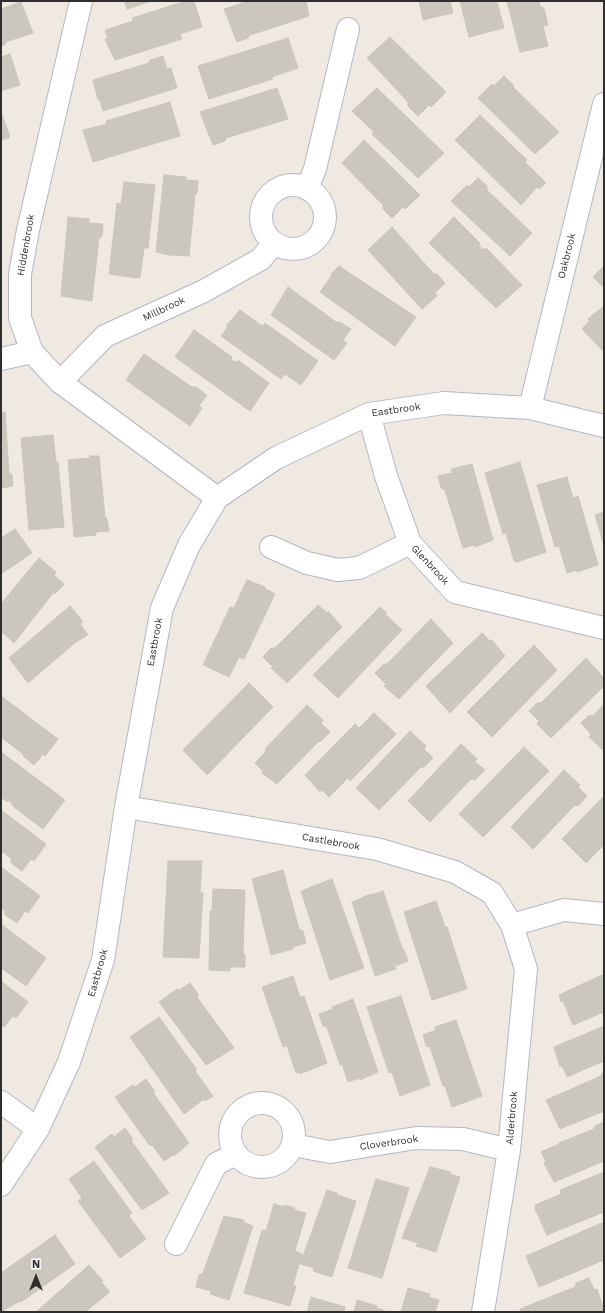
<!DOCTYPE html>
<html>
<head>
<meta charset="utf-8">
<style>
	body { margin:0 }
	#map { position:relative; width:605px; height:1313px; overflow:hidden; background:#efe9e1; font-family:"Work Sans",sans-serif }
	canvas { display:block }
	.frame { position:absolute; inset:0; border:2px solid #2e2e2e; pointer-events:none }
	.north { position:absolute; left:16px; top:1257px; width:40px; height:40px; -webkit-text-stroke:3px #fff; paint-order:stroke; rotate:0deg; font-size:11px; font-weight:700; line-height:16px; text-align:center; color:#2e2e2e }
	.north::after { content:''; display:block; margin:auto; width:14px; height:18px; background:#2e2e2e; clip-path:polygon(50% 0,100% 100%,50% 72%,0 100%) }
</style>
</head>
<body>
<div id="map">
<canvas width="605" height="1313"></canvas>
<div class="frame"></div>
<div class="north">N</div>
</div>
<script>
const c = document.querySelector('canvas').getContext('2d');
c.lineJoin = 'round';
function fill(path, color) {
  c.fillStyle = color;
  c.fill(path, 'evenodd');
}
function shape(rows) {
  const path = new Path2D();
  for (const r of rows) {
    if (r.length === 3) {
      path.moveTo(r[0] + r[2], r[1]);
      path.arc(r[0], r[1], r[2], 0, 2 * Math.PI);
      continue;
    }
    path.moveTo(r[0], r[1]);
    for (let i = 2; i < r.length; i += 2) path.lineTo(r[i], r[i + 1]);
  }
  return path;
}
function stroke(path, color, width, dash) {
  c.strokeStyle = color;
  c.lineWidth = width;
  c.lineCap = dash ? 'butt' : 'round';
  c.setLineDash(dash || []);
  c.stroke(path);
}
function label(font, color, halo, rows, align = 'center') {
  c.font = font + ' "Work Sans",sans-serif';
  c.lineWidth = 3;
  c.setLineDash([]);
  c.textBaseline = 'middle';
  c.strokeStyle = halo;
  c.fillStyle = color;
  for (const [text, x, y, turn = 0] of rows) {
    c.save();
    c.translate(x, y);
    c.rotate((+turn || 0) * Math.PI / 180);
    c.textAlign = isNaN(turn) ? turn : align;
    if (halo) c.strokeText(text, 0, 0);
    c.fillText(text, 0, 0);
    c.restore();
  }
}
const building = shape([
	[124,1,151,1,127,9,124,1],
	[186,1,194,1,202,27,180,34,182,39,115,60,105,39,108,39,105,30,133,21,132,18,186,1],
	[249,1,306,1,309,16,250,35,248,38,237,42,224,9,249,1],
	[419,1,450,1,453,13,423,20,419,1],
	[460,1,497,1,504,28,469,37,460,1],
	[507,1,542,1,539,2,540,6,544,8,548,25,543,26,548,46,520,52,507,1],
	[21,2,33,33,5,42,6,44,1,46,1,9,21,2],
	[390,37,446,92,431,107,429,105,418,116,408,106,408,102,367,58,390,37],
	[288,38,298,68,272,77,273,79,209,99,198,66,288,38],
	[10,54,20,85,1,91,1,57,10,54],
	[163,56,167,69,171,68,177,88,103,111,100,100,98,100,93,80,149,63,150,60,163,56],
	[504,76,513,85,514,88,559,132,535,154,478,98,492,84,494,86,504,76],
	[277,88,288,119,226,138,225,141,213,145,200,112,277,88],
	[377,88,444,153,418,178,372,134,374,132,352,111,377,88],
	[170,102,180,136,93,162,83,130,107,124,106,121,170,102],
	[1,112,9,134,9,138,1,140,1,112],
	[480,115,527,160,525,162,546,183,539,189,537,187,521,205,455,140,480,115],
	[364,140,420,195,405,209,403,207,392,218,383,209,383,205,342,163,364,140],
	[164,175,186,177,186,180,198,181,197,192,195,195,189,256,169,255,156,252,164,175],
	[478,178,487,186,487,190,532,233,510,256,451,201,467,185,469,187,478,178],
	[124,182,155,185,148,248,144,248,140,277,137,278,109,274,117,203,121,204,124,182],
	[68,217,89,219,89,223,103,224,102,236,99,238,92,301,61,296,68,217],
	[454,217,480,243,479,246,484,250,486,248,522,285,496,308,429,243,454,217],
	[392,227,434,274,437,274,445,283,435,293,437,296,422,309,368,250,392,227],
	[339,266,416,317,395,346,320,292,332,275,331,274,339,266],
	[604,266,604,288,593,277,604,266],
	[288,287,336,322,340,322,351,329,343,340,347,343,334,360,271,315,288,287],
	[604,306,604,352,582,329,590,320,588,319,604,306],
	[240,310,262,326,265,323,318,361,301,385,285,374,281,379,221,336,228,326,226,326,240,310],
	[194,330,232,357,231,359,235,362,239,361,269,383,250,411,175,357,194,330],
	[144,354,192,387,196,387,207,395,199,406,202,408,190,426,126,380,144,354],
	[5,412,9,473,12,475,13,486,1,488,1,413,5,412],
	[53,435,56,463,58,462,64,527,29,530,21,438,53,435],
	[90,456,99,456,105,517,107,519,109,531,96,532,96,535,74,537,68,460,90,458,90,456],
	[520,462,546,552,517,562,514,561,506,533,503,534,485,473,520,462],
	[472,464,493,540,475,547,474,545,463,548,445,490,441,488,438,476,452,473,451,469,472,464],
	[567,477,573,498,578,496,598,565,577,572,577,570,567,573,559,546,555,547,537,485,567,477],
	[604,512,604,546,595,515,604,512],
	[15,529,32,553,1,574,1,538,15,529],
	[39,558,56,572,54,575,64,584,56,593,53,593,14,643,1,631,1,607,3,605,1,604,39,558],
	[247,580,265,587,264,588,275,594,244,659,239,657,229,677,203,665,230,607,234,608,247,580],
	[318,605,327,613,328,611,342,627,287,683,271,668,273,667,263,657,271,648,275,648,318,605],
	[70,606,83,622,80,624,88,635,76,642,28,683,9,658,70,606],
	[380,607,387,613,385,614,402,630,338,698,313,675,380,607],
	[431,619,453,643,399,699,384,686,386,684,375,673,384,664,387,664,431,619],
	[482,633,490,641,492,640,505,656,450,713,426,686,482,633],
	[534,645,557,670,492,737,467,712,534,645],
	[586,658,604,678,604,686,551,738,537,724,539,721,529,711,537,703,541,703,586,658],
	[249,683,273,707,207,775,183,750,249,683],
	[1,696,58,739,45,756,43,754,34,765,24,757,23,754,1,737,1,696],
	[604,704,604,749,603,750,589,737,591,734,581,723,589,715,593,716,604,704],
	[307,705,323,720,321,723,330,732,321,741,318,742,277,784,262,773,263,771,255,763,267,750,265,749,307,705],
	[374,713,396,734,350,781,348,778,329,797,322,790,320,792,305,775,355,724,359,728,374,713],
	[410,731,426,746,424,749,433,758,424,767,421,767,379,810,356,788,410,731],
	[461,744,477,759,475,762,485,770,475,780,471,779,430,822,408,801,461,744],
	[524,747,549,771,483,837,459,814,524,747],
	[1,752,65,800,43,829,14,807,9,800,7,802,1,797,1,752],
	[564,770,580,785,578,787,587,796,578,806,575,805,533,849,511,827,564,770],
	[604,796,604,845,586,863,562,839,604,796],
	[1,810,46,844,34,861,31,859,22,871,11,863,11,858,1,851,1,810],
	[168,861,202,861,200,893,203,893,199,958,163,957,168,861],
	[1,867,40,896,28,913,25,911,17,923,5,915,5,911,1,908,1,867],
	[283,870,299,929,303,931,306,943,293,947,293,949,271,955,252,879,283,870],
	[332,879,364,968,330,980,301,891,332,879],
	[213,889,245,890,243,952,245,956,245,967,230,967,230,971,209,970,210,911,212,911,213,889],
	[383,891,402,948,404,950,408,961,395,966,396,969,375,976,352,902,371,894,371,895,383,891],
	[436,901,445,927,447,927,467,989,432,1000,404,912,436,901],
	[1,924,46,958,26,986,1,968,1,924],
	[604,974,604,1012,573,1025,563,1001,561,1002,559,995,604,974],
	[293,976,300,997,304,996,327,1063,300,1074,299,1072,296,1073,287,1046,283,1047,262,987,293,976],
	[1,981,28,1002,16,1018,13,1016,4,1027,1,1025,1,981],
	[190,983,198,994,197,997,234,1048,206,1065,159,1002,177,989,178,991,190,983],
	[401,996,430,1085,400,1096,392,1072,389,1073,367,1007,401,996],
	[353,999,378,1072,360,1080,359,1078,348,1082,342,1064,340,1065,327,1027,323,1026,319,1014,333,1009,332,1007,353,999],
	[159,1017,197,1070,195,1071,213,1096,205,1101,204,1099,184,1114,130,1037,159,1017],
	[456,1020,482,1096,452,1107,445,1086,443,1086,430,1047,426,1046,423,1035,436,1030,435,1027,456,1020],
	[604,1026,604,1061,567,1077,562,1066,560,1067,554,1047,604,1026],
	[602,1073,604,1073,604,1111,560,1129,546,1100,601,1076,602,1073],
	[146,1079,154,1090,154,1094,189,1143,174,1156,173,1155,164,1161,152,1145,150,1146,115,1097,133,1085,135,1087,146,1079],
	[604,1122,604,1161,554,1182,544,1163,546,1162,541,1152,559,1144,559,1143,594,1129,595,1126,604,1122],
	[125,1128,132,1138,132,1142,169,1193,142,1210,95,1147,112,1134,114,1137,125,1128],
	[94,1161,132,1213,129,1216,146,1239,120,1258,78,1201,82,1198,69,1179,94,1161],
	[430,1167,451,1172,450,1174,460,1177,436,1252,416,1246,418,1243,402,1238,430,1167],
	[604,1172,604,1212,547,1235,535,1209,536,1208,535,1205,561,1194,560,1190,604,1172],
	[376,1179,409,1188,382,1278,348,1268,376,1179],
	[327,1190,337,1193,337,1195,356,1201,332,1277,313,1271,314,1268,300,1264,327,1190],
	[274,1204,285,1207,285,1205,295,1208,294,1210,306,1213,295,1251,302,1254,293,1285,296,1286,290,1306,244,1293,262,1230,266,1231,274,1204],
	[224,1216,244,1220,243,1222,253,1226,229,1300,210,1294,211,1291,196,1287,199,1275,203,1273,224,1216],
	[604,1222,604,1260,539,1287,526,1256,604,1222],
	[55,1235,75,1264,21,1302,20,1301,1,1312,1,1273,55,1235],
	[89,1265,103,1281,101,1282,110,1292,85,1312,36,1312,89,1265],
	[589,1278,594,1290,597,1289,604,1310,599,1312,521,1312,520,1309,575,1287,576,1283,589,1278],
	[408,1288,430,1294,429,1297,439,1300,435,1312,401,1312,408,1288],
	[311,1297,345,1307,344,1312,307,1312,311,1297],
	[357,1300,377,1306,377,1308,388,1312,354,1312,357,1300]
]);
fill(building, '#cbc7bf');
stroke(building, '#cbc5ba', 1);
const street = shape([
	[81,1,28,230,20,274,20,318,32,352,60,382,217,498],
	[293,217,32],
	[307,189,315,169,348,29],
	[1,359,32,352],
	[60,382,105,336,204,291,261,259,274,243],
	[530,408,604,104],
	[369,414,386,476,410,543,455,592,604,628],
	[271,547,307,563,338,570,359,568,410,543],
	[126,807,377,849,455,872,492,893,512,925,526,969,509,1150,483,1312],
	[512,925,564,910,604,914],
	[1,1102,38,1129],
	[262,1135,32],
	[293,1145,330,1152,416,1138,463,1139,509,1150],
	[1,1185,38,1129,69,1062,103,960,126,807,162,608,189,545,217,498,276,458,369,414,444,403,530,408,604,426],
	[176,1244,216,1164,236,1154]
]);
stroke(street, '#b4b7c1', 24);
stroke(street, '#fff', 22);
label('10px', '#2e2e2e', '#fff', [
	["Hiddenbrook",26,245,-80],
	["Oakbrook",567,256,-76],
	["Millbrook",164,309,-25],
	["Eastbrook",396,410,-8],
	["Glenbrook",430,565,47],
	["Eastbrook",155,642,-80],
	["Castlebrook",331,842,10],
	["Eastbrook",98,973,-74],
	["Alderbrook",512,1118,-85],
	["Cloverbrook",389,1143,-8]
]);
</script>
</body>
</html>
